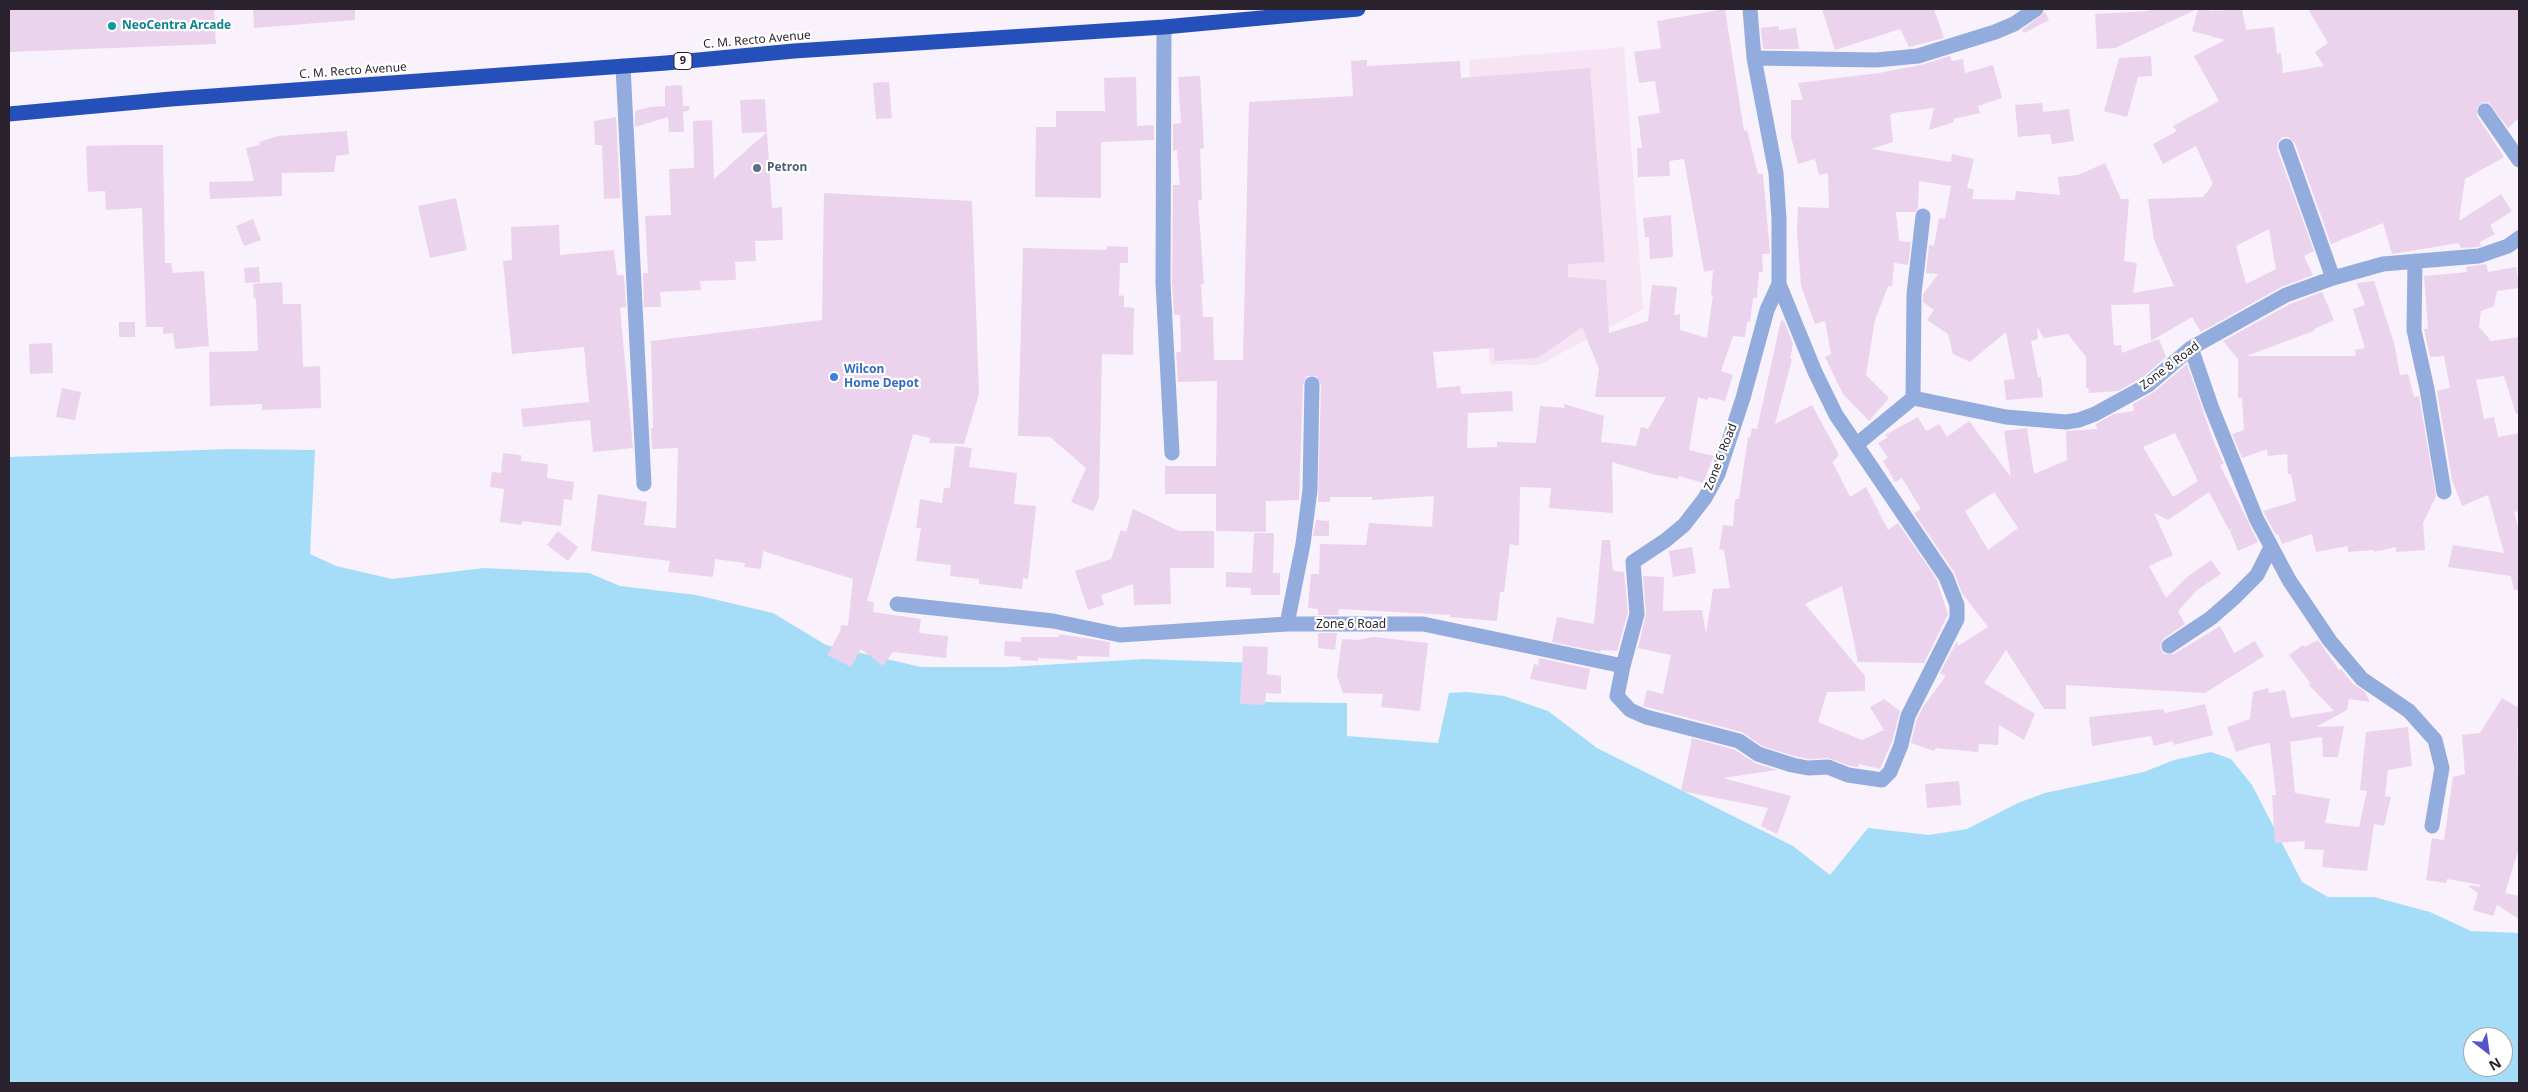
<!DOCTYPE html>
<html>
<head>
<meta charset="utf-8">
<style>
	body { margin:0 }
	#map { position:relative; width:2528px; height:1092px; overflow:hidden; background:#f9f1fc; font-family:"Noto Sans",sans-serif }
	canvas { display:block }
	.frame { position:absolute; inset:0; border:10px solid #2a222c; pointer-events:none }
	.north { position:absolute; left:2463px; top:1027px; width:50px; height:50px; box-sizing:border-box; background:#fff; border:1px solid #aaa7ab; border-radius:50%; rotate:150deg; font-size:14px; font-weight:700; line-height:20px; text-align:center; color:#2a222c }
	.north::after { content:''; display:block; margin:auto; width:18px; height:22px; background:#5653cb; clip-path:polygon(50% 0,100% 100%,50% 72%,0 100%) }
</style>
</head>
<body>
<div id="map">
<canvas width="2528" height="1092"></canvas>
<div class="frame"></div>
<div class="north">N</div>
</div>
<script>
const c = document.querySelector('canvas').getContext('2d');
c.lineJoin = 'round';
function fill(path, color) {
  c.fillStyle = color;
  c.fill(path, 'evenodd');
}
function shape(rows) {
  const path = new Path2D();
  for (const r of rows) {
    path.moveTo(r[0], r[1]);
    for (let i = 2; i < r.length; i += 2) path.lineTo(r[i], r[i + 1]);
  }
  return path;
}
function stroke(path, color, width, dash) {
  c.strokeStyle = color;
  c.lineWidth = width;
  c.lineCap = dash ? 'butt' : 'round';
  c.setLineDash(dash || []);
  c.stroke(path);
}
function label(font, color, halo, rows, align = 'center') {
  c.font = font + ' "Noto Sans",sans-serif';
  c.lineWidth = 4.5;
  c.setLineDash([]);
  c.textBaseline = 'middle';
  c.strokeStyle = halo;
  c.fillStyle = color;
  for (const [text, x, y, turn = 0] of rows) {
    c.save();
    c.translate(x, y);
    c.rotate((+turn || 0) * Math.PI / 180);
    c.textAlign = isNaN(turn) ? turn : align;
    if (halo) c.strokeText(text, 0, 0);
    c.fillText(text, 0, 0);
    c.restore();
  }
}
fill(shape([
	[1624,47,1643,309,1539,365,1490,364,1469,60]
]), '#f6e3f4');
fill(shape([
	[228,449,315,450,310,554,336,566,392,579,484,568,589,573,620,586,696,595,773,613,826,645,921,667,1008,667,1145,659,1258,663,1254,702,1347,703,1347,736,1438,743,1449,693,1467,692,1504,696,1548,711,1597,748,1793,846,1830,875,1868,828,1929,835,1967,829,2018,803,2045,793,2144,772,2174,760,2211,752,2231,759,2252,785,2302,882,2328,897,2374,897,2430,912,2471,931,2519,933,2519,1083,9,1083,9,457],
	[2473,1037,2503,1037,2503,1067,2473,1067]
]), '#a5ddf8');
fill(shape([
	[9,9,214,9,216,44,9,52],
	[253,9,355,9,355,20,254,28],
	[1725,9,1744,131,1747,130,1758,174,1763,174,1770,252,1769,254,1762,254,1763,272,1759,272,1757,298,1753,298,1750,322,1747,322,1745,337,1733,336,1721,371,1733,375,1725,401,1709,397,1707,400,1698,397,1689,450,1714,456,1703,483,1679,476,1678,479,1652,474,1612,462,1613,513,1549,508,1551,488,1520,487,1519,546,1510,544,1504,592,1500,592,1497,621,1450,617,1450,615,1339,609,1338,615,1318,615,1318,609,1308,608,1311,574,1319,574,1320,544,1366,545,1369,523,1432,527,1434,496,1372,500,1372,497,1330,497,1330,502,1318,502,1321,384,1316,376,1307,376,1303,384,1299,500,1266,501,1266,532,1216,531,1216,494,1165,494,1165,466,1216,466,1217,381,1178,382,1176,352,1181,352,1180,315,1174,315,1172,283,1173,185,1180,185,1177,150,1173,151,1173,124,1181,123,1178,77,1200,76,1204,148,1200,149,1202,200,1198,200,1204,284,1201,284,1203,317,1213,317,1214,360,1243,360,1249,102,1353,96,1351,61,1367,60,1367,66,1460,61,1461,78,1590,68,1605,262,1568,264,1568,277,1606,280,1609,333,1648,321,1652,285,1677,287,1674,315,1680,314,1680,330,1707,338,1713,295,1711,295,1713,270,1704,272,1684,159,1669,161,1670,176,1638,177,1637,148,1642,148,1638,116,1660,113,1655,81,1639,83,1634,52,1661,48,1657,21],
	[1582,327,1599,369,1595,397,1666,397,1648,429,1641,427,1636,446,1601,442,1604,416,1564,404,1565,408,1540,406,1536,443,1497,442,1497,447,1467,448,1468,413,1513,411,1512,391,1461,394,1460,386,1437,388,1433,352,1494,348,1494,361,1538,358],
	[1822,9,1934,9,1944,38,1909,47,1900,29,1835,50],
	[2148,9,2197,9,2115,48,2097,49,2095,14,2149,11],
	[2198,9,2210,9,2210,11,2242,9,2246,30,2274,27,2277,54,2281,53,2283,73,2324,66,2315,52,2328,43,2308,9,2519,9,2519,118,2508,128,2489,103,2484,102,2477,107,2477,116,2504,157,2465,179,2459,221,2501,194,2512,211,2490,225,2495,234,2480,242,2481,246,2477,247,2461,248,2459,243,2392,254,2383,223,2331,244,2295,143,2288,137,2282,137,2277,144,2277,149,2314,251,2304,256,2313,275,2281,287,2201,332,2192,317,2151,341,2149,304,2111,305,2114,346,2121,345,2122,353,2159,339,2166,357,2143,377,2118,391,2089,393,2088,388,2086,388,2086,357,2068,334,2044,338,2037,327,2038,339,2031,341,2038,377,2041,377,2043,397,2006,400,2004,380,2015,379,2006,332,1970,362,1953,354,1948,334,1927,320,1934,310,1923,302,1923,294,1938,274,1926,273,1929,245,1934,246,1939,218,1945,219,1951,186,1919,181,1918,208,1915,212,1896,212,1899,241,1911,242,1908,265,1894,263,1892,286,1888,286,1875,320,1866,375,1889,398,1869,421,1843,394,1825,357,1831,354,1825,321,1815,324,1801,286,1797,231,1798,207,1829,208,1828,173,1819,175,1815,159,1798,164,1791,137,1791,100,1803,100,1798,83,1879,73,1921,65,1950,56,1952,61,1963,59,1965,73,1993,65,2002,98,1978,106,1980,113,1953,119,1954,122,1929,130,1934,108,1893,113,1890,115,1893,142,1871,149,1951,162,1952,154,1974,159,1967,188,1974,189,1972,199,2015,200,2016,191,2060,195,2058,177,2078,175,2105,163,2121,199,2129,199,2124,261,2137,263,2133,293,2174,286,2154,240,2148,199,2203,197,2213,184,2196,146,2163,164,2153,144,2177,131,2173,126,2219,101,2194,56,2225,40,2192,31],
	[2269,229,2276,269,2246,284,2236,246],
	[2045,12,2049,20,2024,33,2022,30],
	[1779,26,1779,30,1796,28,1799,49,1763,49,1761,28],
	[2151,56,2152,76,2138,77,2127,117,2104,111,2119,58],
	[1136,77,1137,126,1154,125,1154,140,1101,142,1101,198,1035,197,1036,127,1056,127,1056,111,1105,111,1104,78],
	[889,82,892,118,876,119,873,83],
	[682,85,683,106,689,106,690,110,683,112,684,132,669,132,668,117,635,127,635,111,650,107,665,106,665,86],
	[765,99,767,132,742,133,740,100],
	[2042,103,2043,112,2069,109,2074,141,2052,144,2050,134,2018,137,2015,105],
	[616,117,620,198,604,199,602,145,595,145,594,121],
	[712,120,714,179,767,132,772,208,782,207,783,240,755,241,756,261,735,262,736,280,700,281,701,290,660,292,661,307,644,307,643,273,648,273,645,216,671,215,669,169,694,168,693,121],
	[347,131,349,154,336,156,334,172,282,173,282,196,210,199,209,182,254,181,246,148,260,145,259,142,278,136],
	[127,145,163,145,165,263,171,263,173,273,204,271,209,346,175,349,173,333,163,334,163,327,146,327,142,208,106,210,105,191,88,192,86,146],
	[824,193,972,201,979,394,964,444,929,443,930,438,913,434,867,601,874,602,873,612,921,619,919,633,948,636,946,658,893,652,883,666,861,649,851,667,827,655,840,632,841,625,848,626,853,579,763,551,761,569,744,567,745,563,715,559,713,577,668,572,670,561,591,551,598,494,647,502,644,525,676,528,678,448,652,449,651,428,653,428,651,341,822,320],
	[456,198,467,250,430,258,418,206],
	[1671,215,1673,257,1650,259,1649,237,1645,237,1643,218],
	[253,219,261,240,244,246,236,226],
	[559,225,560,255,614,250,617,275,624,275,626,307,620,308,633,448,593,452,590,420,523,427,521,409,589,402,584,347,512,354,503,261,512,260,511,227],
	[1107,246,1128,247,1128,263,1120,263,1119,295,1124,296,1124,307,1134,308,1133,355,1102,354,1099,498,1093,511,1071,502,1086,468,1050,437,1018,436,1023,248,1107,250],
	[2486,264,2488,272,2516,267,2519,288,2497,291,2494,306,2481,311,2479,327,2491,341,2519,337,2519,413,2516,414,2504,376,2476,380,2484,419,2494,417,2498,437,2519,433,2519,511,2514,512,2519,531,2519,590,2514,590,2511,576,2448,567,2453,545,2504,553,2488,495,2462,506,2452,480,2437,391,2450,388,2444,356,2430,357,2424,329,2428,329,2424,276,2467,272,2466,267],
	[259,267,260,282,245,283,244,268],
	[2374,281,2394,343,2400,375,2408,374,2414,397,2419,396,2436,496,2423,523,2425,550,2396,552,2396,547,2374,552,2374,550,2348,552,2348,546,2316,552,2312,534,2282,544,2278,534,2276,535,2263,511,2296,501,2291,474,2288,474,2287,454,2268,456,2267,449,2242,458,2232,434,2244,430,2242,398,2238,398,2238,359,2223,341,2290,304,2322,292,2334,320,2314,329,2314,331,2246,356,2356,356,2355,350,2365,348,2353,309,2365,305,2357,283],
	[282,282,283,304,301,304,303,367,320,366,321,408,262,410,262,404,210,406,209,352,258,351,256,299,254,299,253,284],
	[1781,320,1784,321,1793,344,1790,359,1792,359,1775,424,1812,405,1839,455,1831,464,1833,463,1850,497,1866,487,1888,530,1898,523,1936,578,1948,614,1924,663,1858,662,1842,586,1805,604,1865,676,1865,691,1827,692,1818,722,1862,740,1884,730,1870,707,1884,699,1900,711,1892,742,1880,769,1859,764,1858,767,1850,766,1828,758,1809,759,1794,756,1762,746,1742,732,1643,706,1647,690,1663,694,1671,655,1638,648,1646,614,1643,576,1664,577,1663,611,1702,610,1706,634,1713,589,1730,588,1724,550,1719,549,1723,525,1733,526,1735,499,1739,499,1748,437,1750,438,1752,428,1757,429],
	[119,322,135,322,135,337,119,337],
	[52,343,53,373,30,374,29,344],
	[2187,364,2213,440,2224,464,2220,465,2258,542,2238,551,2230,531,2233,528,2229,530,2209,492,2168,520,2154,513,2173,555,2149,566,2166,598,2187,577,2211,560,2221,574,2197,590,2178,611,2185,624,2163,639,2160,647,2164,654,2174,654,2220,626,2234,653,2255,641,2264,656,2205,693,2066,685,2066,709,2044,709,2006,650,1984,683,2035,714,2024,740,1999,725,1998,745,1979,744,1978,752,1936,748,1934,751,1911,743,1917,719,1923,707,1946,676,1940,673,1957,641,1958,646,1988,627,1962,593,1954,572,1914,513,1921,509,1902,478,1895,482,1883,461,1888,458,1878,443,1888,437,1885,435,1918,417,1926,431,1939,424,1947,437,1969,421,2011,477,2004,431,2027,428,2034,474,2067,460,2066,431,2097,429,2096,424,2114,414,2134,411,2133,404,2154,392],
	[2175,433,2198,481,2173,497,2143,447],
	[1994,492,2018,528,1988,550,1965,511],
	[62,388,81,392,75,420,56,417],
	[955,446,972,448,969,467,1017,473,1014,504,1036,506,1028,579,1023,578,1022,589,979,584,979,579,950,576,951,565,916,561,921,528,916,528,920,499,942,503,944,488,950,488],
	[503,453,521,455,521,461,548,464,547,478,574,482,572,500,564,499,561,526,522,521,521,525,500,522,504,489,490,487,492,472,501,473],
	[1133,509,1179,531,1214,531,1214,568,1170,568,1171,604,1134,605,1133,584,1101,595,1104,605,1088,610,1075,571,1111,559,1121,530,1126,532],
	[1316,520,1329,521,1329,536,1313,536],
	[558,531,578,547,568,561,547,545],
	[1254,533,1274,533,1273,573,1280,573,1280,595,1251,595,1251,588,1226,587,1226,572,1252,573],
	[1602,540,1610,540,1613,571,1624,572,1628,613,1617,651,1601,650,1600,652,1552,642,1557,617,1594,624],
	[1692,547,1696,573,1673,577,1669,551],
	[1318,633,1337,633,1335,650,1318,648],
	[1059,634,1110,642,1109,657,1077,656,1077,660,1038,658,1038,661,1020,660,1021,657,1004,656,1005,641,1021,642,1021,637,1059,637],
	[1374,637,1428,643,1420,711,1381,707,1383,694,1343,693,1337,676,1342,639,1356,640],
	[2318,640,2339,670,2341,669,2353,684,2365,692,2370,702,2349,699,2347,710,2316,727,2344,726,2338,757,2323,757,2322,737,2290,742,2295,793,2330,799,2325,823,2359,827,2367,791,2360,790,2366,732,2408,727,2412,766,2388,770,2385,796,2391,797,2384,826,2374,824,2367,871,2322,867,2324,850,2304,849,2305,841,2275,843,2272,795,2276,795,2270,743,2254,746,2236,752,2227,727,2250,719,2253,692,2268,688,2269,693,2285,690,2291,718,2334,711,2308,684,2311,684,2289,655,2303,645,2305,647],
	[1243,646,1268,647,1267,674,1281,676,1281,694,1266,693,1265,705,1240,704],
	[1539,658,1590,669,1586,690,1530,679,1534,664,1538,665],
	[2502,698,2519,708,2519,730,2517,729,2519,848,2505,893,2519,896,2519,919,2497,905,2493,916,2473,910,2478,893,2469,887,2470,885,2480,887,2481,885,2447,879,2446,883,2426,880,2432,838,2444,840,2453,777,2465,774,2462,735,2480,733],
	[2205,704,2213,735,2174,745,2173,741,2154,746,2151,736,2092,746,2089,717,2163,709,2165,713],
	[1692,738,1735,750,1755,763,1777,770,1723,778,1791,796,1777,834,1761,826,1768,808,1681,791],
	[1959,781,1961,805,1927,808,1925,784]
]), '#ebd3ed');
stroke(shape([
	[1164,27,1163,283,1172,453],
	[1754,58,1876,60,1918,56,1995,32,2014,24,2036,9],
	[623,66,644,484],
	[2485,111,2519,160],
	[2286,146,2333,278],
	[2415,261,2414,330,2427,389,2444,492],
	[2191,348,2211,406,2256,518,2289,580,2330,641,2362,679,2409,711,2435,740,2442,768,2432,826],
	[1913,398,1914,294,1923,216],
	[1856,445,1913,398,2006,417,2066,422,2079,420,2095,414,2148,385,2191,348,2286,295,2333,278,2383,264,2479,256,2508,246,2519,238],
	[897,604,1053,621,1120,635,1287,624,1423,624,1623,666,1637,614,1633,562,1666,540,1684,525,1705,498,1718,474,1743,398,1767,310,1779,284,1779,219,1776,173,1754,58,1750,9],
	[1287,624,1303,544,1310,490,1312,384],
	[2169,646,2211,618,2235,597,2257,575,2270,549],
	[1623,666,1617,696,1630,710,1646,717,1739,741,1758,754,1792,765,1808,768,1828,767,1848,775,1882,780,1890,772,1901,745,1908,716,1957,619,1957,605,1946,577,1836,415,1815,372,1779,284]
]), '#93acde', 15);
stroke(shape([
	[9,114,171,99,666,63,794,51,1164,27,1358,9]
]), '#2550ba', 15);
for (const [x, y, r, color] of [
	[112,26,5,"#0f9aa8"],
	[757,168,5,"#5c6f8a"],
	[834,377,5,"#3f7fe0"]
]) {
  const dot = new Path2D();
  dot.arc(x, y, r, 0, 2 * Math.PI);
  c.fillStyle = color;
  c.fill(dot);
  stroke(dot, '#fff', 2);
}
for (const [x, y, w] of [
	[683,61,18]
]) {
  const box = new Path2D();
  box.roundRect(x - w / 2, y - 8.5, w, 17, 4);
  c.fillStyle = '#fff';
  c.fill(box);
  stroke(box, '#2a222c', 1);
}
label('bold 11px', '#2a222c', null, [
	["9",683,61]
]);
label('bold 12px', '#0d838f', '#fff', [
	["NeoCentra Arcade",122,26]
], 'left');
label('12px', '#2a222c', '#fff', [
	["C. M. Recto Avenue",757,40,-5],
	["C. M. Recto Avenue",353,71,-4],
	["Zone 8 Road",2170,366,-37],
	["Zone 6 Road",1721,457,-69],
	["Zone 6 Road",1351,625]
]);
label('bold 12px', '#4e5e75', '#fff', [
	["Petron",767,168]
], 'left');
label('bold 12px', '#366cbe', '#fff', [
	["Wilcon",844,370],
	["Home Depot",844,384]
], 'left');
</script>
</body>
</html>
